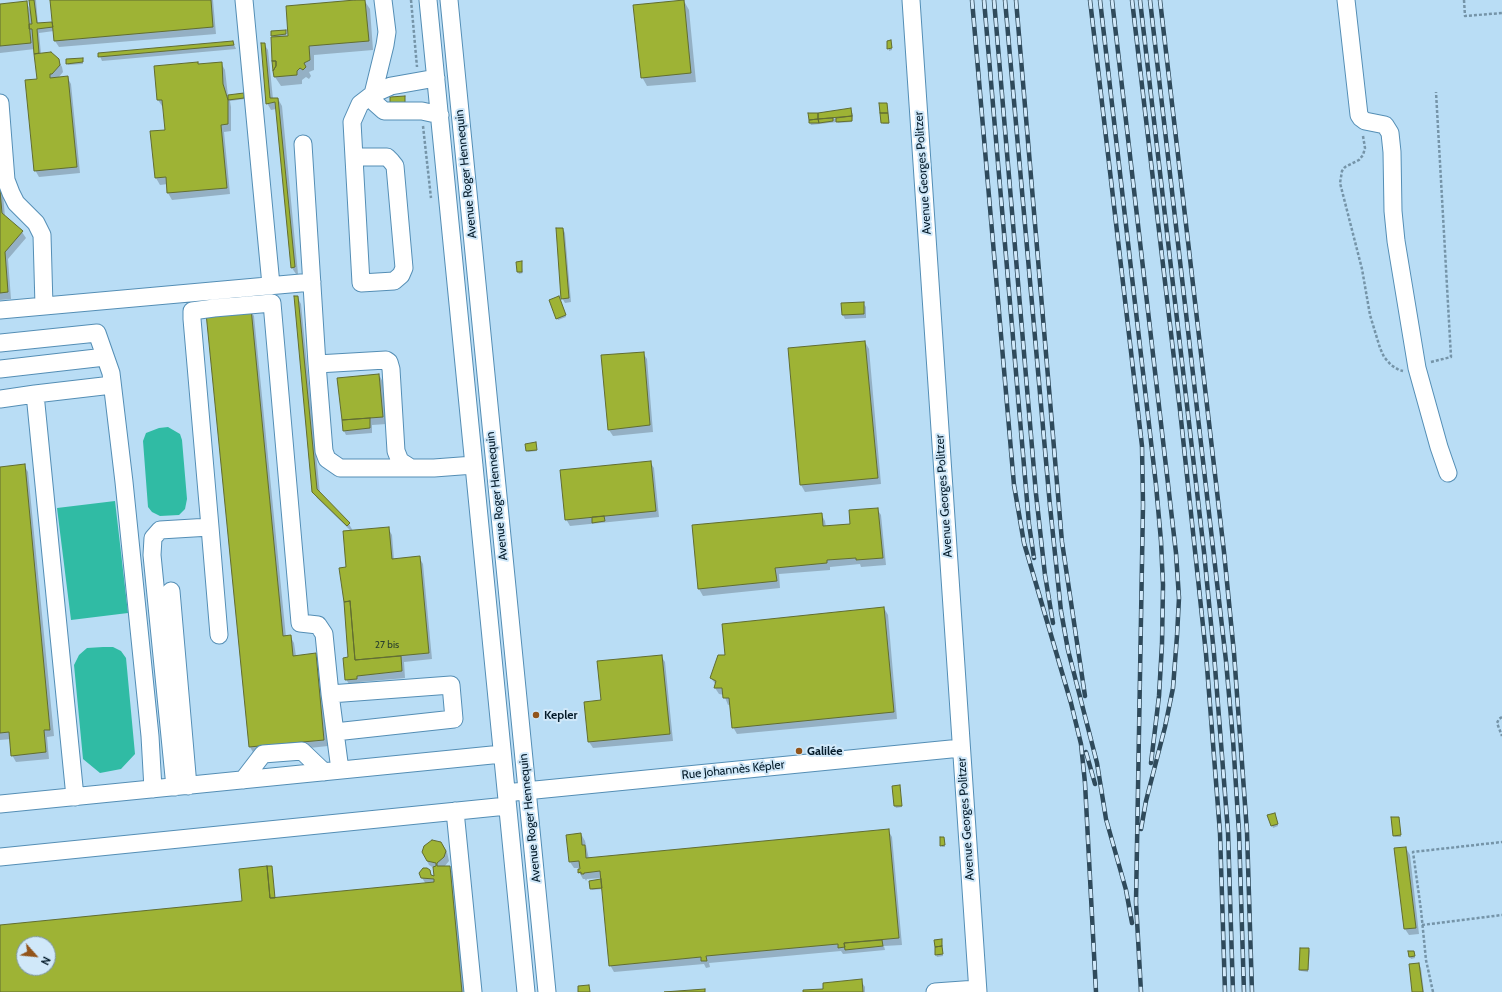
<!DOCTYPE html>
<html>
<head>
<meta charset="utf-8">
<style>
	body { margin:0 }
	#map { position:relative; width:1502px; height:992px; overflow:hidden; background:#b9ddf5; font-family:Cabin,sans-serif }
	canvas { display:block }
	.north { position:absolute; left:16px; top:936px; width:40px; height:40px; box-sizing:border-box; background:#d0e8f9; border:1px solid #7e96a6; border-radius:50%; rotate:117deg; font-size:11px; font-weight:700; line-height:16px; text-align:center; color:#031a29 }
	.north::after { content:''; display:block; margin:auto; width:14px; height:18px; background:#92541a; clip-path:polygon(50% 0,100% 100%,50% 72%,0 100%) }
</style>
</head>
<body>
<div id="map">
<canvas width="1502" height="992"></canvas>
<div class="north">N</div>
</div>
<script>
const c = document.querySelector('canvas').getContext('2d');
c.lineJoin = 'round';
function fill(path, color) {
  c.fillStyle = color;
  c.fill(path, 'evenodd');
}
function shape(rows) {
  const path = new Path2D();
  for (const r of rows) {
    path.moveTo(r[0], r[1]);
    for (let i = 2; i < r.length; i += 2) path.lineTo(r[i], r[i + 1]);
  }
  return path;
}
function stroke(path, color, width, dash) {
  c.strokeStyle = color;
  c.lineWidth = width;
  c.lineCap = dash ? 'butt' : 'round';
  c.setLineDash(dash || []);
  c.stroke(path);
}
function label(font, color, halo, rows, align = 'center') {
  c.font = font + ' Cabin,sans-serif';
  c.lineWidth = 4;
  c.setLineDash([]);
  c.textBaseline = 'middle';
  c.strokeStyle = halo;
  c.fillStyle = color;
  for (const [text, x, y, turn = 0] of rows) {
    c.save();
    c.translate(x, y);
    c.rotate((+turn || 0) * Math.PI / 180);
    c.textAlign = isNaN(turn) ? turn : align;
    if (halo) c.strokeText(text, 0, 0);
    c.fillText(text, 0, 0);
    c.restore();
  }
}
fill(shape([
	[168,427,180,434,182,440,187,499,185,509,179,515,160,516,152,512,148,507,143,441,146,433,159,428],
	[115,501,128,613,71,620,57,508],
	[103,647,113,647,121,651,126,658,135,754,121,769,100,773,83,759,74,665,79,655,87,648]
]), '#30bba4');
fill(shape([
	[30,0,36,0,38,24,51,23,54,28,51,0,213,0,216,34,59,47,55,41,54,31,39,33,41,54,58,60,62,67,63,72,58,78,67,77,71,84,80,173,39,177,35,170,38,80,35,49,0,53,0,5,26,2,31,11],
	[364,0,370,9,373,50,314,55,314,70,309,72,311,76,309,79,306,77,302,80,302,84,281,86,275,77,273,38,272,36,286,31,287,37],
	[684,1,689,10,696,82,647,86,642,77],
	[891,41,892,50,889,51,888,42],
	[233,42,236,49,102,61,99,54],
	[264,44,268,50,273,99,278,99,282,106,298,274,296,274,292,268,276,109,271,110,267,103],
	[82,59,83,64,68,65,67,63],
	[198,63,199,65,221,63,225,70,228,96,243,94,244,96,245,99,230,101,231,107,231,131,224,132,230,194,172,200,168,193,168,184,160,185,156,178,151,132,166,130,164,106,162,106,158,100],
	[887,104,889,124,883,124,882,122],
	[850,110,853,114,852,122,838,123,837,122,811,125,810,123,809,114],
	[841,116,841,118,820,120,820,118],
	[0,158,5,217,22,232,26,238,8,259,11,299,0,300],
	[563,229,565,233,571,302,565,303,562,298],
	[521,262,523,273,519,274,518,272],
	[297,297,301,304,320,494,349,524,353,531,388,528,392,535,394,560,419,557,423,564,432,659,404,662,405,678,360,682,360,685,350,686,346,679,349,658,341,568,347,568,351,531,317,498,313,491],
	[560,299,566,317,558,320,557,318],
	[863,303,866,307,866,318,845,319,843,315],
	[250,309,254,316,286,637,290,636,294,643,296,656,315,654,319,661,328,746,254,754,250,747],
	[865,342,869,349,881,484,805,492,801,485],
	[643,353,647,359,653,432,613,436,609,430],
	[379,375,383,382,387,424,372,425,372,433,346,435,344,431,339,379],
	[536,444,537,451,528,452,527,451],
	[650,462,654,468,659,517,570,526,566,519],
	[24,465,28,472,54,736,47,737,49,759,16,762,12,755,11,739,0,740,0,468],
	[877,509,881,515,886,565,861,567,860,564,830,567,830,570,779,574,780,588,703,596,699,589,693,526,821,514,825,521,826,527,851,525],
	[884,608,888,615,897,719,737,734,733,727,731,704,728,705,724,695,719,694,715,688,716,685,711,678,726,656],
	[661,656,665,662,673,741,593,748,589,742,602,701],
	[899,786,902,807,896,808,895,806],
	[1269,816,1275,816,1278,826,1273,828],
	[1398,818,1401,837,1395,837,1394,836],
	[888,830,892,837,902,945,884,946,885,950,843,954,841,951,709,963,710,967,706,968,704,964,614,972,610,965,603,889,592,890,590,888,601,881,602,878,587,879,586,881,585,879,583,879,579,872,581,868,574,868,570,862,581,834,585,841,589,859],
	[944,838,945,847,942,847,941,845],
	[435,841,443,845,447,852,449,861,444,867,449,867,453,873,464,992,0,992,0,926,243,902,271,867,275,899,426,884,422,878,428,869,433,877,435,878,434,868,429,865,423,852,426,844],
	[24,944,48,944,48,968,24,968],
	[1406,848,1410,855,1419,934,1409,935,1405,929],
	[941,940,943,956,937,957,936,955],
	[1309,949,1310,951,1308,972,1301,971,1300,970],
	[1414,952,1415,958,1411,959,1410,957],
	[1419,964,1421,968,1424,992,1413,992],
	[861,981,865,987,865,992,804,992,824,989]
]), '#0003');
const building = shape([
	[29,0,34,0,37,23,52,22,53,27,37,29,39,53,34,54,32,29,29,29,29,24,32,24,29,0],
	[50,0,211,0,213,27,54,41,50,0],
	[355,0,365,0,369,41,309,46,310,60,304,63,306,67,303,70,300,68,297,71,297,75,274,77,273,71,276,66,276,61,272,61,271,37,288,36,286,6,355,0],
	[684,0,691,73,641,78,633,5,684,0],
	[27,1,31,43,0,46,0,4,27,1],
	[286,30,286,34,271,36,271,31,286,30],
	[891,40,892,48,887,49,887,41,891,40],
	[233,41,234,45,98,57,98,53,233,41],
	[261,43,265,43,270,98,278,98,295,267,291,268,275,102,266,104,261,43],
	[51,52,59,59,60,65,52,74,50,74,50,78,68,76,77,167,34,171,25,80,37,79,34,54,51,52],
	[83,58,83,62,66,64,66,59,83,58],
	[272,61,276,61,276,66,273,71,272,61],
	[198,62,198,64,222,62,223,84,228,100,228,124,221,125,227,188,167,193,166,177,155,178,150,131,165,130,162,100,157,100,154,66,198,62],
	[244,93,244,98,228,100,228,95,244,93],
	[405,96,405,103,390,103,390,97,405,96],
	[879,103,887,103,888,113,880,113,879,103],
	[851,108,852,116,818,119,818,113,851,108],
	[808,113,818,113,818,119,809,120,808,113],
	[880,113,888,113,889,123,881,123,880,113],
	[852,116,852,121,836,122,836,118,852,116],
	[833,118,833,121,819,123,818,119,833,118],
	[818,119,819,123,809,123,809,120,818,119],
	[0,191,2,213,23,231,5,252,8,292,0,293,0,191],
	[556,228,563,228,569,298,561,299,556,228],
	[522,261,522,272,517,272,516,262,522,261],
	[294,296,298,296,317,489,350,523,347,526,312,492,294,296],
	[559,296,566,315,556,319,549,300,559,296],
	[864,302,864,314,842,315,841,303,864,302],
	[251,308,283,636,291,635,293,656,316,653,324,740,249,747,206,313,251,308],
	[865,341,878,478,800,485,788,348,865,341],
	[644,352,650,425,608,430,601,355,644,352],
	[379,374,383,417,342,420,337,378,379,374],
	[370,418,370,428,343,431,342,420,370,418],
	[536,442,537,450,526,451,525,444,536,442],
	[651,461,656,511,565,520,560,470,651,461],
	[25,464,50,730,44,730,46,752,11,756,9,732,0,733,0,467,25,464],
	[878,508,883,558,856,560,856,558,827,560,827,563,775,568,777,581,698,589,692,525,822,513,823,526,850,524,849,510,878,508],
	[604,516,605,521,592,523,592,517,604,516],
	[389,527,392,559,420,556,429,653,355,660,350,601,344,602,339,568,346,567,343,531,389,527],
	[350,601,355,660,401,656,402,671,357,676,357,679,345,680,343,658,348,657,344,602,350,601],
	[884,607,894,712,732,728,729,698,723,698,722,688,714,688,716,681,710,678,718,655,725,655,722,624,884,607],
	[662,655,670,734,588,742,584,702,601,700,597,661,662,655],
	[900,785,902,806,894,806,892,786,900,785],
	[1275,813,1278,824,1271,826,1267,815,1275,813],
	[1391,817,1399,817,1401,835,1393,836,1391,817],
	[889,829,899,938,844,943,845,947,838,948,838,944,706,956,707,961,701,961,701,957,609,966,600,871,584,873,584,874,581,874,581,872,578,873,578,869,580,869,579,861,569,862,566,835,581,833,582,845,585,845,586,858,889,829],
	[940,837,944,837,945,845,940,846,940,837],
	[432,840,441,842,446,851,444,857,437,863,437,866,450,866,462,992,0,992,0,925,242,901,239,869,267,866,270,898,434,882,434,879,421,878,419,873,423,868,427,868,430,870,431,875,434,876,433,867,436,866,436,863,427,861,422,852,424,846,432,840],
	[24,944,48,944,48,968,24,968,24,944],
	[1406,847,1416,928,1404,929,1394,848,1406,847],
	[267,866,272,866,275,898,270,898,267,866],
	[601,879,602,888,590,889,589,881,601,879],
	[942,939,942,946,935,947,934,940,942,939],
	[882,940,883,946,845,950,844,943,882,940],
	[942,946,943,954,935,955,935,947,942,946],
	[1300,948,1309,948,1308,970,1299,970,1300,948],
	[1408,951,1414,951,1415,956,1409,957,1408,951],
	[1419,963,1423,992,1412,992,1409,964,1419,963],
	[862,979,863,992,803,992,803,990,823,989,823,983,862,979],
	[589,985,590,992,578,992,578,986,589,985],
	[705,989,705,992,664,992,705,989]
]);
fill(building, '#9eb335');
stroke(building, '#616d31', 1);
const minor = shape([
	[244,0,271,285],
	[428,0,526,992],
	[449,0,547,992],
	[911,0,978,992],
	[1346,0,1359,115,1361,118,1365,121,1385,125,1390,133,1392,152,1393,211,1396,241,1417,368,1439,447,1448,473],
	[436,78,391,86,373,94,375,103,384,111,422,111,440,115],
	[0,103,6,180,11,193,16,203,36,223,42,235,44,306],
	[303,144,317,364,324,451,327,459,340,468,411,468,400,461,396,451,391,369,389,362,386,360,317,364],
	[354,157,387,157,391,161,395,166,404,268,401,275,394,281,361,283,352,122,360,104,373,94,385,45,387,32,383,0],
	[0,310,312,282],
	[0,343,97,333,111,373,124,482,150,736,153,789],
	[0,369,105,357],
	[35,394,112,385],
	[0,399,35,394,75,797],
	[411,468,434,468,474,465],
	[210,527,219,635],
	[171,591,188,786],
	[335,732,454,719,451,685,330,694,340,770],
	[243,780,263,754,302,751,324,772],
	[175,787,152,555,153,538,160,530,210,527,192,319,192,311,214,308,272,303,300,623,318,625,324,634,330,694],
	[515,792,961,748],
	[0,804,502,754],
	[455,811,473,992],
	[0,857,507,806],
	[935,992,977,989]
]);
stroke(minor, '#548eb5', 19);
stroke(shape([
	[411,0,417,67],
	[1464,0,1465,16,1502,13],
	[423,126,431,198],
	[1363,136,1365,148,1363,155,1359,160,1345,167,1342,171,1340,183,1362,269,1370,315,1380,348,1384,357,1391,365,1399,370,1403,371],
	[1431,362,1451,357,1436,92],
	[1502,717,1499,719,1497,723,1502,736],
	[1422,925,1502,915],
	[1433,992,1426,960,1421,910,1413,852,1502,842]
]), '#7594a8', 2.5, [3, 2]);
stroke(minor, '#fff', 17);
const rail = shape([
	[972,0,1014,485,1024,543,1071,703,1081,744,1085,783,1096,992],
	[984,0,1029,524,1034,558],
	[994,0,1036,494,1045,575,1053,623],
	[1005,0,1050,506,1061,611,1068,650,1097,763,1106,819,1126,890,1132,923],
	[1016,0,1062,542,1085,696],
	[1090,0,1142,446,1143,505,1136,902,1141,992],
	[1100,0,1156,485,1161,541,1163,585,1162,644,1159,696,1151,763],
	[1112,0,1176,553,1179,598,1177,636,1173,688,1165,727,1146,801,1141,829],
	[1132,0,1180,410,1206,654,1220,833,1225,992],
	[1140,0,1204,552,1214,654,1228,832,1233,992],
	[1150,0,1226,661,1233,740,1239,832,1244,992],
	[1160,0,1224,552,1234,653,1247,832,1252,992],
	[1086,752,1095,784]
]);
stroke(rail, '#2f4a5b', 4.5);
stroke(rail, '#d0e8f9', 3, [9]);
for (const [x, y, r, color] of [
	[536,715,4,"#92541a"],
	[799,751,4,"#92541a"]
]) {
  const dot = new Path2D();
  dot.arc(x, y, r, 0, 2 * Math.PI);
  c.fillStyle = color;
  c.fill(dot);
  stroke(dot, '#d0e8f9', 1.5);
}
label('10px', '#2a402c', null, [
	["27 bis",387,645]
]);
label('12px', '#031a29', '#d0e8f9', [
	["Avenue Georges Politzer",923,173,-94],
	["Avenue Roger Hennequin",466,174,-96],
	["Avenue Roger Hennequin",497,496,-96],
	["Avenue Georges Politzer",944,496,-94],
	["Rue Johannès Képler",733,770,-6],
	["Avenue Roger Hennequin",530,818,-96],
	["Avenue Georges Politzer",966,819,-94]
]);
label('bold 12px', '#031a29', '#d0e8f9', [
	["Kepler",544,715],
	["Galilée",807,751]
], 'left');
</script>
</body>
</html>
